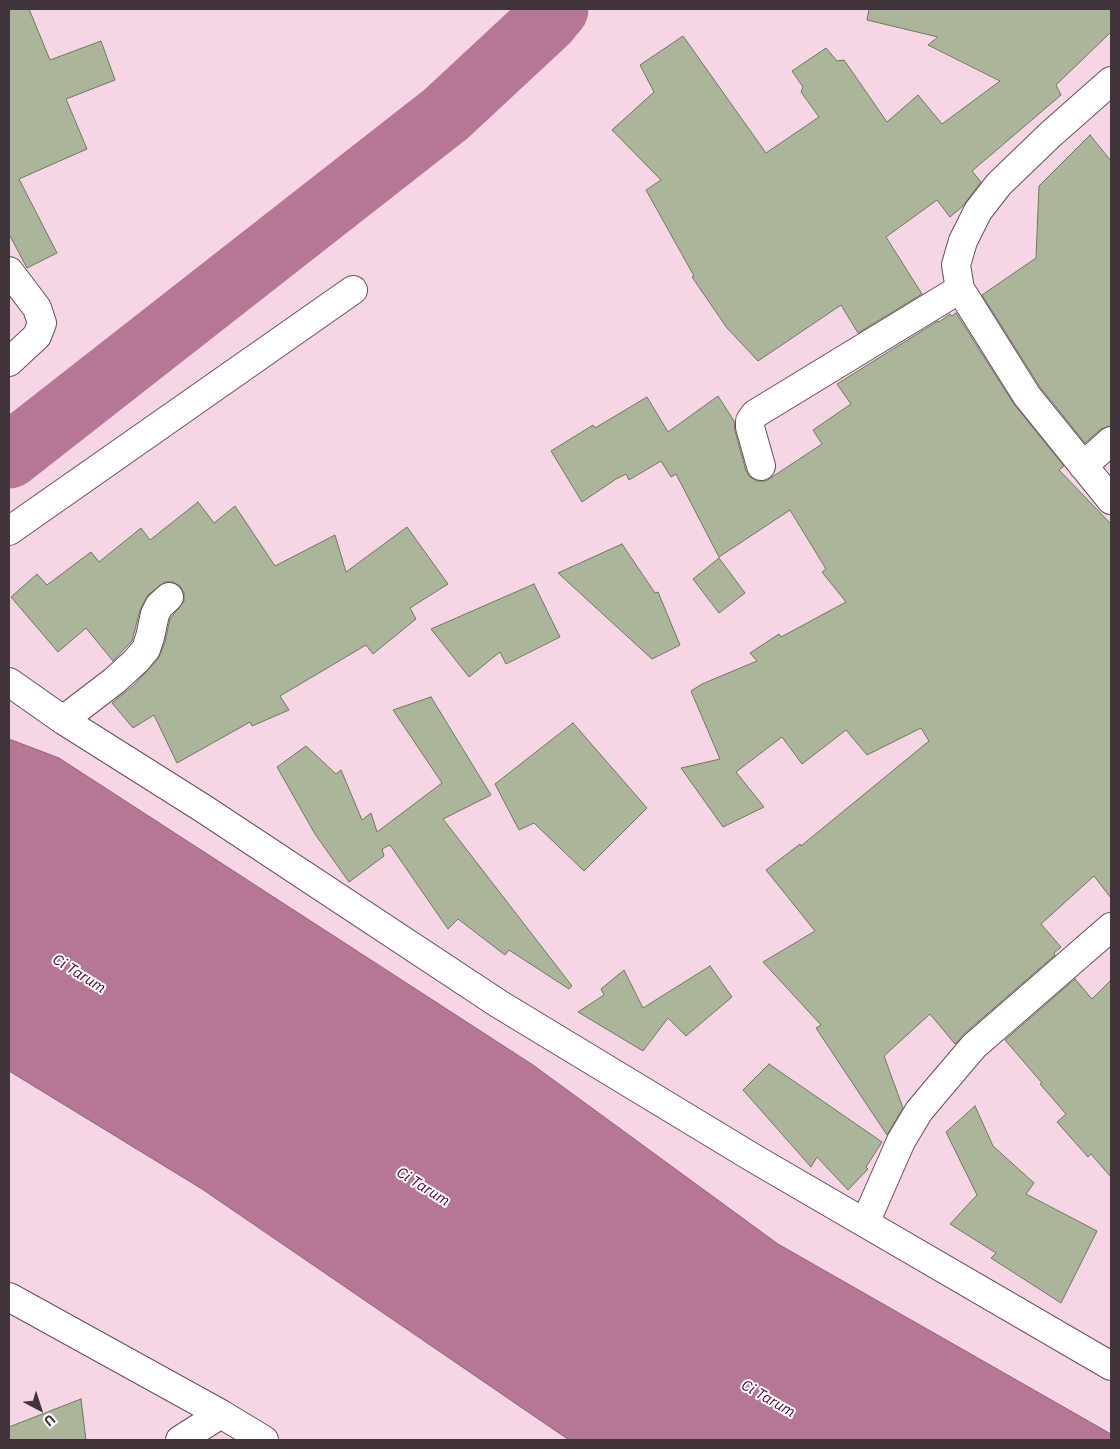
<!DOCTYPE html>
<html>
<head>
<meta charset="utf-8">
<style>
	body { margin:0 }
	#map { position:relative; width:1120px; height:1449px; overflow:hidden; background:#f6d5e4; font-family:"IBM Plex Sans",sans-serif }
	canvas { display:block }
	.frame { position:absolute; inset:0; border:10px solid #41343a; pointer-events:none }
	.north { position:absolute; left:15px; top:1384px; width:50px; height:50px; -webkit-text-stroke:4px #fff; paint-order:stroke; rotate:140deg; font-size:14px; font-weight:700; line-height:20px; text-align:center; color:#41343a }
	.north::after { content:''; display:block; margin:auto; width:18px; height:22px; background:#41343a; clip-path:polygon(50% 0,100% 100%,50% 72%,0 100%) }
</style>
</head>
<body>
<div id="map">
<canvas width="1120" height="1449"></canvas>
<div class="frame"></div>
<div class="north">U</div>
</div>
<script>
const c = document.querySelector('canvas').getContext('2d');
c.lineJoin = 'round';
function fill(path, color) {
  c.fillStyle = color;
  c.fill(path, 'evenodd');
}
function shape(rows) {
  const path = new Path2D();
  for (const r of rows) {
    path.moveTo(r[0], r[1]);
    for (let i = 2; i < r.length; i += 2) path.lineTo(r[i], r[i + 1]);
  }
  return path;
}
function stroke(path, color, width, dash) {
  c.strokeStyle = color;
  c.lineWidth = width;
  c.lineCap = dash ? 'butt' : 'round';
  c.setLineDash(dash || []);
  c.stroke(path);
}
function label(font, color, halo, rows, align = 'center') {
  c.font = font + ' "IBM Plex Sans",sans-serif';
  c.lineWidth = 4;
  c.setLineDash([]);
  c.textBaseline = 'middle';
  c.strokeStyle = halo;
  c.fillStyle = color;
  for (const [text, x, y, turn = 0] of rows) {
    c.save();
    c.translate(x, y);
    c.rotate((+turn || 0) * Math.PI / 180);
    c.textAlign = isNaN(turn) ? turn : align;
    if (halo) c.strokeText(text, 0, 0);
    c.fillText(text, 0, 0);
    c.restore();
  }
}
const water = shape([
	[9,739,59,758,533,1065,778,1244,1111,1434,1111,1440,569,1440,202,1189,9,1071,9,739]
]);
fill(water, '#b67696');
stroke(water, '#93627a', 1);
stroke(shape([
	[9,456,446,114,546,21,556,9]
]), '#b67696', 65);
const building = shape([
	[9,9,29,9,50,60,101,41,115,80,66,99,87,149,19,179,57,253,27,268,9,234,9,9],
	[869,9,1111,9,1111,32,1056,85,1061,95,972,171,981,182,963,206,950,217,937,200,886,237,922,294,858,333,841,305,758,361,727,328,692,277,694,276,646,190,661,180,612,130,654,92,640,65,683,36,766,153,819,117,801,92,803,87,792,71,826,48,837,61,844,60,887,122,918,95,942,124,1000,81,928,45,938,37,867,20,869,9],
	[1090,135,1111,161,1111,426,1101,429,1085,443,1040,387,982,295,1036,258,1039,186,1090,135],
	[956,313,1014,404,1064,466,1059,470,1111,524,1111,898,1094,876,1041,924,1061,947,1054,953,1055,955,964,1034,955,1044,930,1014,884,1056,903,1108,887,1135,816,1028,821,1025,763,962,815,931,766,870,800,844,801,846,929,741,921,728,867,755,846,730,802,764,782,737,736,772,764,807,723,827,681,768,720,759,691,691,702,684,757,661,750,653,779,634,781,637,846,602,822,572,826,569,790,510,719,557,676,474,671,477,661,461,629,480,626,474,616,479,582,502,551,451,593,425,595,428,647,397,668,432,718,396,734,421,735,431,746,471,750,477,757,481,766,481,822,444,813,430,851,404,837,384,938,321,939,322,950,314,952,316,956,313],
	[198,502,214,523,235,506,275,566,335,535,346,572,407,527,448,584,410,608,416,619,373,654,366,645,280,696,289,710,252,726,250,722,177,763,154,715,133,728,112,703,134,685,158,659,165,642,170,619,184,601,184,593,180,586,173,582,165,582,148,595,140,610,132,641,113,661,86,628,58,652,11,597,37,574,47,585,91,552,99,562,141,528,150,540,198,502],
	[622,544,655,593,658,592,680,645,652,659,558,573,622,544],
	[719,558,745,593,719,613,693,579,719,558],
	[534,584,560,637,506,664,500,652,469,677,431,629,534,584],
	[431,697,491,795,443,819,572,986,569,989,509,950,505,955,458,919,448,929,390,845,382,849,384,856,349,882,315,834,277,767,306,746,336,774,341,770,362,820,371,813,377,832,442,783,393,710,431,697],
	[573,723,647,808,584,871,534,823,519,830,495,784,573,723],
	[710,966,732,997,686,1036,668,1018,643,1051,578,1012,604,995,601,989,624,970,643,1008,710,966],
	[1075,979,1092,999,1111,980,1111,1177,1091,1154,1088,1157,1057,1122,1066,1114,1040,1084,1042,1083,1005,1040,1075,979],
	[769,1064,882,1142,866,1167,868,1169,848,1190,817,1157,811,1167,743,1090,769,1064],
	[975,1106,993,1146,1034,1183,1026,1194,1097,1231,1061,1303,991,1258,996,1253,950,1224,977,1195,946,1132,975,1106],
	[81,1399,86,1440,9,1440,9,1427,81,1399]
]);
fill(building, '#aab599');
stroke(building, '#6e785d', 1);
const minor = shape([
	[1111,81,1051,134,999,184,978,211,963,241,956,265,960,289,1027,396,1111,500],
	[9,271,37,308,42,323,37,336,9,362],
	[761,466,750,427,750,421,755,414,960,289],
	[1083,466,1111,441],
	[9,531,353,290],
	[9,682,63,720,204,809,499,1004,755,1159,1111,1366],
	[63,720,114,681,136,661,146,649,150,637,155,614,159,606,169,597],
	[865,1223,901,1141,919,1111,940,1086,974,1046,1111,927],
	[9,1297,221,1414,264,1440],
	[180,1440,221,1414]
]);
stroke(minor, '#694d5b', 30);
stroke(minor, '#fff', 28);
label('italic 15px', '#520135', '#fff', [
	["Ci Tarum",79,974,32],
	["Ci Tarum",423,1187,32],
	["Ci Tarum",768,1399,30]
]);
</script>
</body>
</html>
